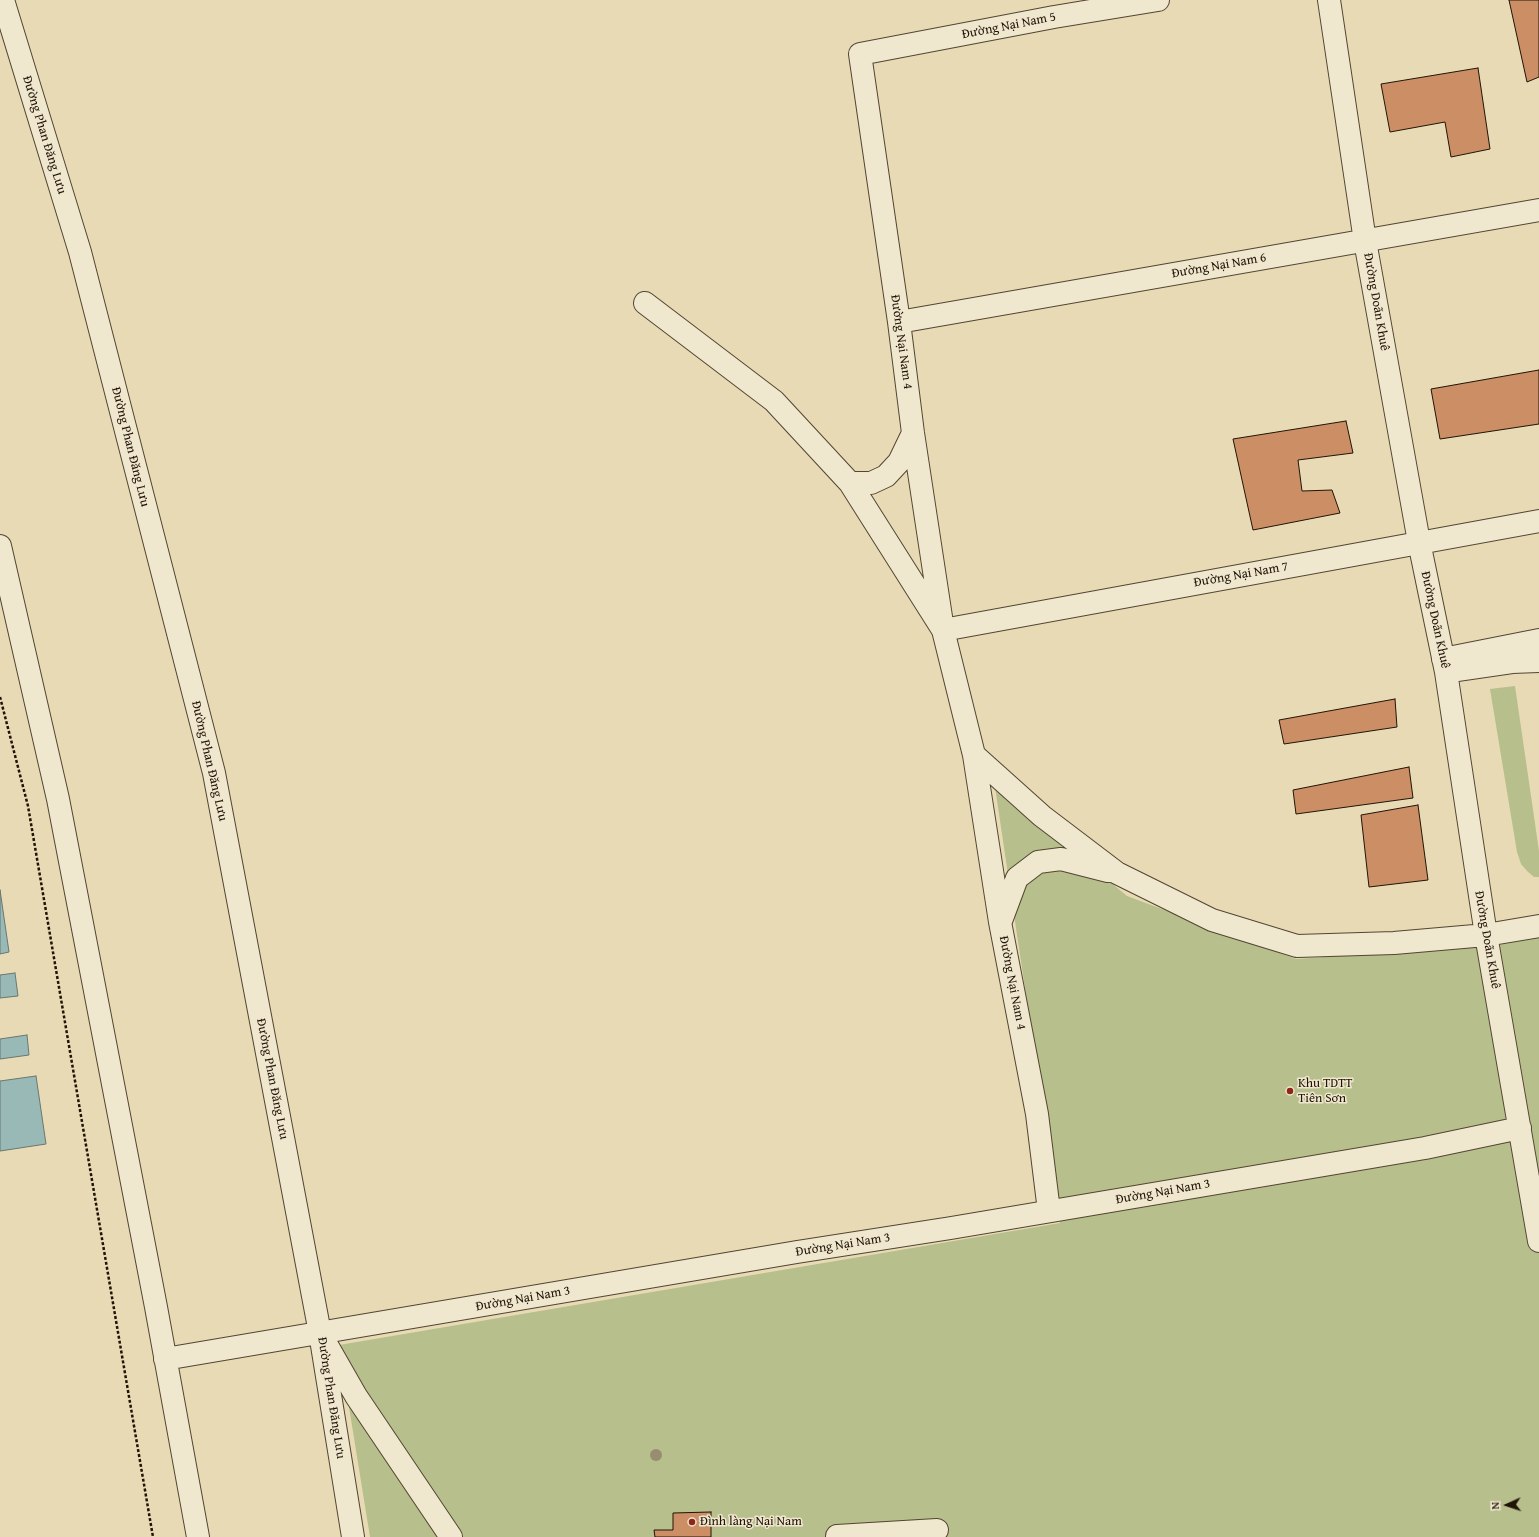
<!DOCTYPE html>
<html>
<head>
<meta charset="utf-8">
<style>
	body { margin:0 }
	#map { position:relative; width:1539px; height:1537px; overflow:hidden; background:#e8dab5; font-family:"Gentium Book Plus",serif }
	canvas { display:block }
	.north { position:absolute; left:1487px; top:1485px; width:40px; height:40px; -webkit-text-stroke:3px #f0e7cf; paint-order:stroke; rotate:267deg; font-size:11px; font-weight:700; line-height:16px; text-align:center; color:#201407 }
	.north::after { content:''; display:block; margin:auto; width:14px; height:18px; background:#201407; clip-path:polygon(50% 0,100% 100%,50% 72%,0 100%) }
</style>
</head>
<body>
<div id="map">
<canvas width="1539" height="1537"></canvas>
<div class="north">N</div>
</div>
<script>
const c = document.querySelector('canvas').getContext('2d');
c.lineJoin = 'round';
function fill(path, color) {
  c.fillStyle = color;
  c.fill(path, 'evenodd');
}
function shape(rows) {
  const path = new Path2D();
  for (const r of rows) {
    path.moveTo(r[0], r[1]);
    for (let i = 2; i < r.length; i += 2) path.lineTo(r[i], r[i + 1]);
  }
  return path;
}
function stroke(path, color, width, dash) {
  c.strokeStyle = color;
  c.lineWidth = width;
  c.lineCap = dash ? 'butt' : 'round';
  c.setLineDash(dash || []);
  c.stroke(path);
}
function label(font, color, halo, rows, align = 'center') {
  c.font = font + ' "Gentium Book Plus",serif';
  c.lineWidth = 3;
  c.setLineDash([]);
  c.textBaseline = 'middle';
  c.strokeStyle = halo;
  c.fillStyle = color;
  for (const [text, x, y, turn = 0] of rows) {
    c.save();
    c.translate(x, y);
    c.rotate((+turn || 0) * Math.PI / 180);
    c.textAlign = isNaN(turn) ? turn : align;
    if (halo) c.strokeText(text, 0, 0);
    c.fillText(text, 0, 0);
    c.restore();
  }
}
fill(shape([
	[1515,686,1539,851,1539,877,1534,877,1527,871,1521,864,1517,852,1490,689],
	[995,787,1127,896,1296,959,1499,945,1539,937,1539,1537,370,1537,339,1345,1060,1223]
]), '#b7bf8c');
const water = shape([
	[0,890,9,952,0,954,0,890],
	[15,973,18,996,0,998,0,975,15,973],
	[27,1035,29,1055,0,1059,0,1039,27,1035],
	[36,1076,46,1144,0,1151,0,1081,36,1076]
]);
fill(water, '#99b9b6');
stroke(water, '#697770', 1);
const building = shape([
	[1509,0,1539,0,1539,77,1527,82,1509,0],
	[1478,68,1490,149,1451,157,1445,122,1390,132,1381,84,1478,68],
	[1539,370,1539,424,1440,439,1431,389,1539,370],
	[1346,421,1353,453,1298,460,1302,491,1332,490,1340,513,1253,530,1233,439,1346,421],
	[1395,699,1397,727,1284,744,1279,720,1395,699],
	[1409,767,1413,798,1296,814,1293,790,1409,767],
	[1418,805,1428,880,1369,887,1361,815,1418,805],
	[711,1512,711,1537,655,1537,654,1530,673,1530,673,1513,711,1512]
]);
fill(building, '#cb8e65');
stroke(building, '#201407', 1);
const minor = shape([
	[3,0,80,252,214,773,320,1333,353,1537],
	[1158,0,1054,17,860,54,899,322,913,433,943,630,1539,521],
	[1329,0,1365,241,1419,542,1446,672,1486,935,1539,1241],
	[645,303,774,401,850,483,943,630,974,755,1042,816,1117,873,1212,920,1297,946,1394,943,1486,935,1539,926],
	[899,322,1539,210],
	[850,483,871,483,886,476,899,462,913,433],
	[0,546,58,799,156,1307,198,1537],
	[1443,659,1539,640],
	[1457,670,1512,662,1539,661],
	[974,755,1000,922,1037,1114,1049,1211],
	[1001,921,1017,878,1038,862,1061,859,1108,871],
	[328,1347,356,1396,451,1537],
	[165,1359,797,1252,951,1228,1425,1148,1520,1128],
	[837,1536,937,1530]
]);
stroke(minor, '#524632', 24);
stroke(shape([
	[0,697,28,806,153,1537]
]), '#201407', 2.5, [3, 2]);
stroke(minor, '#f0e7cf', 22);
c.fillStyle = '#978e6f';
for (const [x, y] of [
	[656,1455]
]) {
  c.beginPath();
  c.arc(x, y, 6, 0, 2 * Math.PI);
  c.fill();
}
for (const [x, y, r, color] of [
	[1290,1091,4,"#8f2418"],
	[692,1522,4,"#8f2418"]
]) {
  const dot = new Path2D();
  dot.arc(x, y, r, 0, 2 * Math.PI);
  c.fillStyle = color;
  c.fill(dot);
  stroke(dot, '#f0e7cf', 1.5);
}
label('13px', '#201407', '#f0e7cf', [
	["Đường Nại Nam 5",1009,26,-11],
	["Đường Phan Đăng Lưu",44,135,73],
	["Đường Nại Nam 6",1219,266,-10],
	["Đường Doãn Khuê",1376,302,80],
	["Đường Nại Nam 4",901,342,82],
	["Đường Phan Đăng Lưu",130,447,76],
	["Đường Nại Nam 7",1241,575,-10],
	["Đường Doãn Khuê",1435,620,78],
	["Đường Phan Đăng Lưu",209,761,77],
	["Đường Doãn Khuê",1487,940,80],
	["Đường Nại Nam 4",1012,983,79],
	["Đường Phan Đăng Lưu",272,1079,79],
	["Đường Nại Nam 3",1163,1192,-10],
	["Đường Nại Nam 3",843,1245,-9],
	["Đường Nại Nam 3",523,1299,-10],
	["Đường Phan Đăng Lưu",331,1398,81]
]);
label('13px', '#201407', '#f0e7cf', [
	["Khu TDTT",1298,1084],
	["Tiên Sơn",1298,1099],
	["Đình làng Nại Nam",700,1522]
], 'left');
</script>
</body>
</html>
